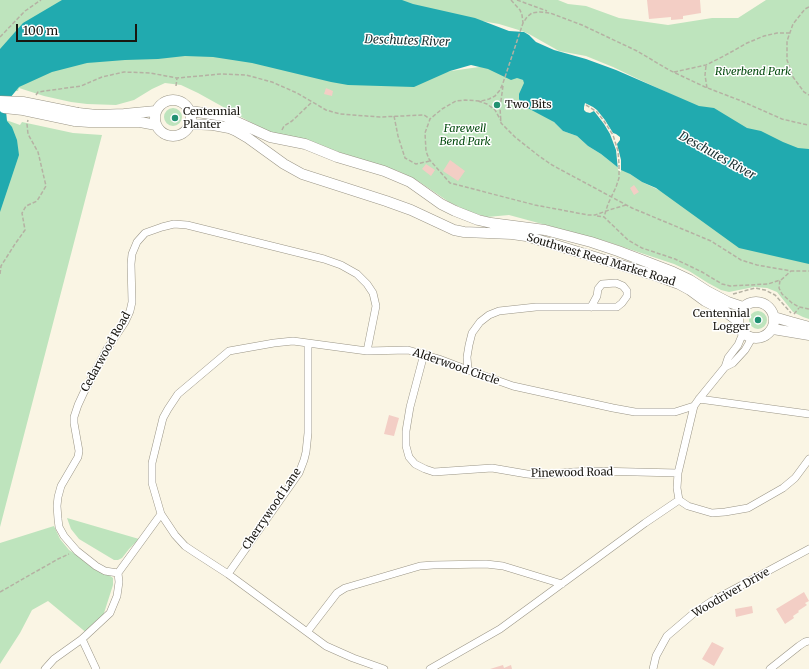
<!DOCTYPE html>
<html>
<head>
<meta charset="utf-8">
<style>
	body { margin:0 }
	#map { position:relative; width:809px; height:669px; overflow:hidden; background:#faf5e4; font-family:Merriweather,serif }
	canvas { display:block }
	.scale { position:absolute; left:16px; top:24px; width:121px; height:18px; box-sizing:border-box; border:2px solid #191711; border-top:0; padding-left:5px; font-size:12px; line-height:14px; white-space:nowrap; color:#191711; -webkit-text-stroke:3px #fff; paint-order:stroke }
</style>
</head>
<body>
<div id="map">
<canvas width="809" height="669"></canvas>
<div class="scale">100 m</div>
</div>
<script>
const c = document.querySelector('canvas').getContext('2d');
c.lineJoin = 'round';
function fill(path, color) {
  c.fillStyle = color;
  c.fill(path, 'evenodd');
}
function shape(rows) {
  const path = new Path2D();
  for (const r of rows) {
    if (r.length === 3) {
      path.moveTo(r[0] + r[2], r[1]);
      path.arc(r[0], r[1], r[2], 0, 2 * Math.PI);
      continue;
    }
    path.moveTo(r[0], r[1]);
    for (let i = 2; i < r.length; i += 2) path.lineTo(r[i], r[i + 1]);
  }
  return path;
}
function stroke(path, color, width, dash) {
  c.strokeStyle = color;
  c.lineWidth = width;
  c.lineCap = dash ? 'butt' : 'round';
  c.setLineDash(dash || []);
  c.stroke(path);
}
function label(font, color, halo, rows, align = 'center') {
  c.font = font + ' Merriweather,serif';
  c.lineWidth = 3;
  c.setLineDash([]);
  c.textBaseline = 'middle';
  c.strokeStyle = halo;
  c.fillStyle = color;
  for (const [text, x, y, turn = 0] of rows) {
    c.save();
    c.translate(x, y);
    c.rotate((+turn || 0) * Math.PI / 180);
    c.textAlign = isNaN(turn) ? turn : align;
    if (halo) c.strokeText(text, 0, 0);
    c.fillText(text, 0, 0);
    c.restore();
  }
}
fill(shape([
	[0,0,86,0,0,62],
	[396,0,558,0,568,4,586,6,619,18,668,25,712,18,738,18,766,0,809,0,809,153,787,148,638,79,613,67,586,56,559,51,529,34,522,31,499,24,453,16],
	[163,50,423,75,486,66,523,80,554,122,563,131,577,136,588,146,601,154,616,166,630,174,642,182,809,261,809,319,803,317,793,312,777,292,767,288,754,287,729,292,721,290,708,283,689,271,674,264,605,241,509,215,487,217,470,212,449,202,418,181,398,171,361,159,338,152,313,142,270,133,198,93,181,85,165,83,152,89,134,100,116,105,87,104,71,102,44,96,19,88,18,91,14,91,26,73],
	[173,117,9],
	[0,120,6,120,20,125,22,122,73,133,102,135,0,527],
	[758,320,9],
	[67,518,139,539,129,549,122,558,118,560,114,560,79,539,71,529],
	[54,526,60,539,69,550,109,575,113,578,113,585,105,610,103,616,88,634,48,601,32,610,20,633,0,664,0,543]
]), '#bee4bd');
fill(shape([
	[62,0,402,0,413,4,475,18,509,31,524,32,529,35,536,42,554,50,586,59,616,70,699,106,714,108,747,128,761,131,783,142,798,148,809,149,809,264,739,248,656,188,642,182,630,174,621,170,601,154,588,146,577,136,563,131,554,122,522,105,519,99,519,94,524,83,523,80,517,78,511,80,488,69,471,65,450,71,414,87,348,85,331,82,252,63,213,57,185,56,158,59,125,60,87,63,52,72,19,87,10,98,6,111,7,121,12,127,17,140,19,155,0,212,0,49,23,23]
]), '#21aaaf');
fill(shape([
	[585,103,593,107,597,110,605,120,613,133,616,134,620,137,620,140,617,144,621,160,621,172,618,170,616,150,610,134,604,124,594,111,590,113,586,112,584,110,584,107]
]), '#faf5e4');
fill(shape([
	[647,0,700,0,701,13,683,16,683,19,671,20,671,17,649,19],
	[326,88,333,91,332,96,324,94],
	[450,160,465,171,458,181,443,171],
	[426,164,435,170,431,176,422,169],
	[634,185,639,192,634,195,630,188],
	[389,415,399,418,394,436,384,434],
	[804,592,809,601,805,603,807,605,798,611,799,612,793,616,794,618,785,624,776,609],
	[752,606,753,613,736,617,735,609],
	[712,642,724,648,714,666,702,659],
	[503,665,504,668,511,665,512,669,490,669]
]), '#f3cec5');
const street = shape([
	[424,354,410,407,406,431,406,446,409,457,415,464,425,469,434,472,492,468,527,474,537,475,572,472,595,471,678,473],
	[725,367,728,358,738,345,743,333],
	[468,370,467,357,469,345,472,333,480,322,489,315,499,311,536,307,617,307,622,303,627,296,627,291,623,286,616,283,602,284,598,289,597,296,591,307],
	[699,399,809,414],
	[679,500,688,506,712,513,725,512,748,508,783,488,795,478,809,459],
	[118,573,105,571,96,566,77,551,64,536,59,527,58,519,57,506,58,497,61,486,78,457,79,451,74,423,74,417,78,405,84,392,107,349,125,322,130,311,132,302,131,264,132,254,137,242,145,233,162,227,174,224,187,225,324,259,341,265,357,274,367,284,373,293,376,306,367,351],
	[228,574,299,473,304,460,306,452,308,433,308,344],
	[307,632,337,593,345,588,420,566,433,565,486,564,503,566,562,584],
	[82,639,96,669],
	[45,669,54,659,82,639,110,613,117,596,119,582,118,573,161,514],
	[384,669,353,658,326,646,228,574,194,552,185,546,175,535,161,514,152,483,152,463,163,418,168,409,178,394,229,351,274,343,293,341,367,351,408,350,439,359,468,370,513,386,613,408,635,412,675,412,694,406],
	[430,669,500,629,645,523,679,500,677,488,678,473,694,406,699,399,725,367,733,363,745,350,752,338],
	[653,669,656,656,662,645,667,636,694,613,712,601,809,549],
	[770,669,799,646,805,642,809,641]
]);
const secondary = shape([
	[173,118,18],
	[190,111,224,116,270,137,305,144,337,157,384,171,410,182,441,204,455,211,478,220,491,223,545,230,591,242,618,251,673,272,690,280,707,291,728,302,743,307],
	[78,113,97,115,124,114,156,111],
	[75,121,89,122,140,122,156,125],
	[190,124,213,125,229,128,236,131,248,138,284,164,302,174,386,201,411,210,454,230,464,232,512,234,526,236,657,276,679,284,690,290,705,301,726,312,738,321],
	[756,320,18],
	[774,317,791,322,809,327],
	[773,329,809,335]
]);
stroke(street, '#9a9586', 8);
stroke(secondary, '#9a9586', 11);
stroke(shape([
	[511,0,520,10,522,15,523,23],
	[517,0,547,11],
	[809,7,805,9,793,24,787,41,787,60,793,77,804,92,809,95],
	[0,37,25,11,41,0],
	[706,66,705,75,707,88],
	[674,72,706,65,724,56,747,43,764,36,777,33,790,33],
	[176,86,177,78],
	[503,86,500,108,501,123,515,137,539,156,552,165,632,208,711,241,741,260,757,265,791,271,809,271],
	[36,95,38,92,81,86,102,77,124,72,150,73,177,78,221,74,246,75,272,82,297,93,326,110,340,114,380,117,424,115,430,119],
	[478,101,487,104,495,110,501,121],
	[586,105,597,112,604,121,613,135,618,151,619,164,619,178,616,187,608,204,604,217],
	[394,116,398,136,405,158,416,164,430,161],
	[282,130,284,126,292,121,312,102],
	[626,205,609,210,595,215,588,215,535,205,450,183,429,159,426,151,425,133,430,119,442,109,456,101,465,100,481,101,489,99,495,96,500,90,503,83,523,23,527,17,532,13,540,12,550,13,582,25,637,51,669,70,705,87,739,100,782,119,803,124,809,125],
	[597,216,604,217,628,240,642,248,675,259,702,272,722,284,730,286,768,284,780,280,779,288,782,294,792,303,799,307,809,309],
	[0,274,1,266,15,244,25,230,22,213,26,206,37,201,46,186,38,152,28,134,27,124,28,120],
	[781,280,791,271],
	[733,294,755,288,765,290,775,295,791,313],
	[794,314,799,308],
	[0,592,58,559,69,554]
]), '#b5b1a3', 1.5, [4, 2]);
stroke(street, '#fff', 7);
stroke(secondary, '#fff', 10);
const secondaryBridge = shape([
	[0,101,23,102,78,113],
	[4,108,23,110,75,121]
]);
stroke(secondaryBridge, '#9a9586', 11, []);
stroke(secondaryBridge, '#fff', 10);
for (const [x, y, r, color] of [
	[497,105,4,"#229172"],
	[175,118,4,"#229172"],
	[758,320,4,"#229172"]
]) {
  const dot = new Path2D();
  dot.arc(x, y, r, 0, 2 * Math.PI);
  c.fillStyle = color;
  c.fill(dot);
  stroke(dot, '#fff', 1.5);
}
label('italic 11px', '#054b0f', '#fff', [
	["Riverbend Park",753,72],
	["Farewell",465,129],
	["Bend Park",465,142]
]);
label('11px', '#191711', '#fff', [
	["Two Bits",505,105],
	["Centennial",183,112],
	["Planter",183,125],
	["Centennial",750,314,"right"],
	["Logger",750,327,"right"]
], 'left');
label('11px', '#191711', '#fff', [
	["Southwest Reed Market Road",601,260,17],
	["Cedarwood Road",106,352,-61],
	["Alderwood Circle",456,367,19],
	["Pinewood Road",572,473,-1],
	["Cherrywood Lane",272,509,-56],
	["Woodriver Drive",731,593,-30]
]);
label('italic 12px', '#182e2f', '#fff', [
	["Deschutes River",407,41,2],
	["Deschutes River",717,156,29]
]);
</script>
</body>
</html>
